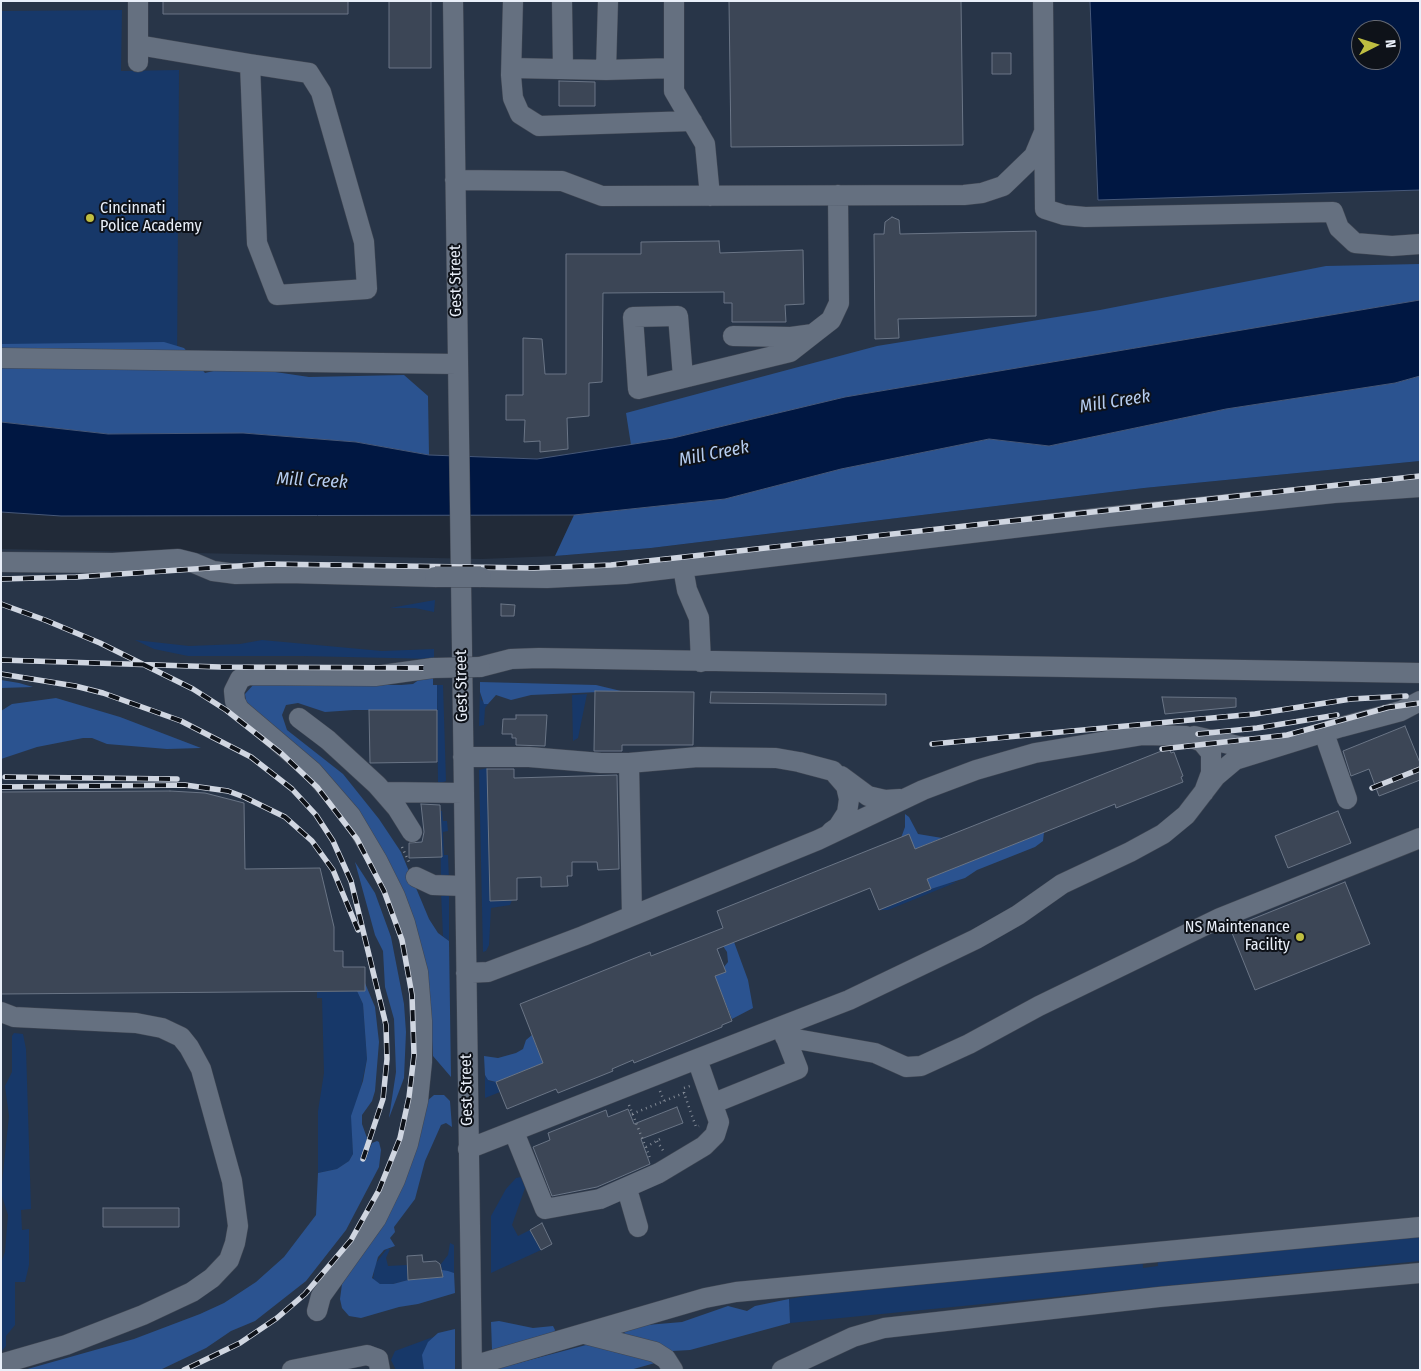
<!DOCTYPE html>
<html>
<head>
<meta charset="utf-8">
<style>
	body { margin:0 }
	#map { position:relative; width:1421px; height:1371px; overflow:hidden; background:#212a38; font-family:"Fira Sans Condensed",sans-serif }
	canvas { display:block }
	.frame { position:absolute; inset:0; border:2px solid #e9eff9; pointer-events:none }
	.north { position:absolute; left:1351px; top:20px; width:50px; height:50px; box-sizing:border-box; background:#0e1219; border:1px solid #666a73; border-radius:50%; rotate:85deg; font-size:14px; font-weight:700; line-height:20px; text-align:center; color:#e9eff9 }
	.north::after { content:''; display:block; margin:auto; width:18px; height:22px; background:#bfbe41; clip-path:polygon(50% 0,100% 100%,50% 72%,0 100%) }
</style>
</head>
<body>
<div id="map">
<canvas width="1421" height="1371"></canvas>
<div class="frame"></div>
<div class="north">N</div>
</div>
<script>
const c = document.querySelector('canvas').getContext('2d');
c.lineJoin = 'round';
function fill(path, color) {
  c.fillStyle = color;
  c.fill(path, 'evenodd');
}
function shape(rows) {
  const path = new Path2D();
  for (const r of rows) {
    path.moveTo(r[0], r[1]);
    for (let i = 2; i < r.length; i += 2) path.lineTo(r[i], r[i + 1]);
  }
  return path;
}
function stroke(path, color, width, dash) {
  c.strokeStyle = color;
  c.lineWidth = width;
  c.lineCap = dash ? 'butt' : 'round';
  c.setLineDash(dash || []);
  c.stroke(path);
}
function label(font, color, halo, rows, align = 'center') {
  c.font = font + ' "Fira Sans Condensed",sans-serif';
  c.lineWidth = 4;
  c.setLineDash([]);
  c.textBaseline = 'middle';
  c.strokeStyle = halo;
  c.fillStyle = color;
  for (const [text, x, y, turn = 0] of rows) {
    c.save();
    c.translate(x, y);
    c.rotate((+turn || 0) * Math.PI / 180);
    c.textAlign = isNaN(turn) ? turn : align;
    if (halo) c.strokeText(text, 0, 0);
    c.fillText(text, 0, 0);
    c.restore();
  }
}
fill(shape([
	[1,1,1420,1,1420,300,1019,369,673,438,537,459,429,455,356,442,1,365],
	[1361,30,1391,30,1391,60,1361,60],
	[1420,461,1420,1370,1,1370,1,549,482,559,555,556,651,548,1144,488]
]), '#283548');
fill(shape([
	[122,10,121,71,179,70,177,369,1,365,1,11],
	[435,600,434,612,415,608,390,608],
	[135,640,189,646,240,644,262,640,382,651,434,649,434,659,303,656,188,656,154,649],
	[437,685,443,685,446,781,438,784],
	[480,692,481,700,488,704,485,708,484,725,479,726],
	[587,694,578,738,573,741,572,695],
	[487,768,490,900,512,900,510,905,491,908,489,945,486,951,483,952,479,770],
	[440,811,442,811,443,821,447,821,448,831,443,832,444,855,448,855,449,880,441,881],
	[957,882,888,910,879,910,944,884],
	[441,892,449,892,449,941,443,936],
	[357,991,363,1004,367,1059,352,1128,353,1154,349,1161,337,1169,318,1173,318,1111,324,1073,322,998,317,998,317,992],
	[14,1033,23,1034,26,1049,31,1209,21,1210,22,1230,29,1229,29,1265,25,1282,15,1282,15,1325,6,1336,6,1346,1,1352,1,1263,5,1252,8,1215,1,1193,9,1116,5,1086,12,1072,12,1036],
	[485,1075,489,1081,496,1082,500,1092,485,1098],
	[521,1177,525,1188,512,1225,518,1236,530,1230,541,1250,491,1273,491,1216,506,1189,516,1178],
	[1420,1236,1420,1261,790,1323,789,1299,817,1294,1142,1253,1143,1268,1158,1266,1157,1252],
	[450,1243,454,1245,454,1273,442,1270,441,1264,448,1255],
	[387,1249,390,1249,386,1258,388,1266,407,1265,408,1280,393,1284,380,1284,373,1280,375,1264],
	[433,1337,423,1355,424,1370,396,1370,391,1360,395,1351]
]), '#173869');
fill(shape([
	[1420,264,1420,300,845,397,673,438,631,445,626,413,877,346,1100,310,1326,266],
	[164,342,184,348,205,373,235,366,309,377,404,375,428,396,429,455,356,442,243,433,108,434,1,422,1,344],
	[1420,376,1420,461,1144,488,651,548,555,556,574,515,725,499,841,469,989,439,1049,446,1226,409,1395,383],
	[433,675,433,685,437,685,437,710,354,710,325,712,298,703,286,705,282,715,287,730,343,774,379,819,401,852,429,919,438,933,449,941,451,1077,433,1056,432,1041,398,884,246,702,245,694,254,684,401,685,413,684,423,677],
	[1,680,19,683,33,687,1,688],
	[480,682,596,685,621,691,531,695,511,700,496,695,488,704,484,704,480,692],
	[56,698,120,717,201,748,167,749,107,744,92,738,83,738,37,747,1,759,1,711,12,704],
	[905,814,909,817,918,834,942,838,915,849,901,838,905,827],
	[1044,832,1043,841,1035,847,977,870,965,878,931,889,927,879],
	[355,862,375,893,391,937,404,1004,406,1032,404,1078,389,1118,396,1072,394,1019,385,987,383,951,375,935],
	[734,942,748,980,753,1008,732,1019,721,992,562,1037,725,972,724,967,728,962,727,952,723,946],
	[365,983,375,1007,379,1042,375,1091,372,1101,362,1115,362,1124,367,1138,361,1159,365,1161,372,1143,377,1141,379,1142,381,1150,379,1167,346,1230,306,1281,255,1321,231,1331,206,1348,160,1370,24,1370,134,1339,200,1314,224,1303,256,1282,284,1257,316,1215,318,1173,337,1169,349,1161,353,1154,351,1116,363,1081,367,1059,363,1004,357,991,365,991],
	[532,1035,537,1048,552,1042,558,1057,496,1082,488,1080,485,1075,484,1056,498,1058,516,1053,523,1049,526,1040],
	[434,1095,444,1095,450,1101,452,1127,446,1123,441,1125,425,1161,415,1199,394,1227,395,1232,390,1238,395,1246,384,1250,378,1257,372,1278,380,1284,393,1284,408,1280,443,1277,442,1270,448,1271,454,1273,455,1293,418,1304,399,1307,361,1318,349,1316,342,1308,340,1299,342,1284,427,1101],
	[789,1299,790,1323,690,1350,672,1351,624,1334,625,1331,635,1326,682,1322,728,1306,747,1311,755,1306],
	[499,1321,533,1328,553,1326,555,1330,554,1333,492,1350,491,1322],
	[455,1329,455,1370,424,1370,422,1355,428,1342,438,1333],
	[586,1345,599,1345,655,1357,655,1363,630,1370,492,1370]
]), '#2b5390');
const water = shape([
	[1090,1,1420,1,1420,190,1098,200,1090,1],
	[1361,30,1391,30,1391,60,1361,60,1361,30],
	[1420,300,1420,376,1395,383,1226,409,1049,446,989,439,841,469,725,499,574,515,61,516,1,512,1,422,108,434,243,433,356,442,429,455,537,459,673,438,845,397,1420,300]
]);
fill(water, '#001742');
stroke(water, '#465879', 1);
const building = shape([
	[163,1,348,1,348,14,163,14,163,1],
	[389,1,431,1,431,68,389,68,389,1],
	[729,1,961,1,963,145,731,147,729,1],
	[992,53,1011,53,1011,74,992,74,992,53],
	[559,81,595,82,595,106,559,106,559,81],
	[892,217,899,220,900,234,1036,231,1036,316,898,319,899,338,875,339,874,234,884,234,885,222,892,217],
	[719,241,720,253,803,250,804,304,785,305,786,322,732,322,732,303,724,303,724,292,603,293,602,382,589,383,589,416,567,418,568,449,540,452,540,441,524,442,525,420,506,420,506,395,523,395,523,338,542,339,545,374,566,374,566,254,641,254,641,242,719,241],
	[501,604,515,605,514,616,501,616,501,604],
	[595,691,694,692,693,745,622,745,622,751,594,751,595,691],
	[711,692,886,694,886,705,710,703,711,692],
	[1162,697,1236,698,1236,707,1165,714,1162,697],
	[369,710,437,710,437,762,370,763,369,710],
	[516,715,547,715,545,746,516,745,516,738,512,738,512,734,502,734,503,719,516,719,516,715],
	[1405,726,1420,763,1420,780,1379,796,1369,769,1351,776,1343,751,1405,726],
	[1169,748,1171,753,1174,752,1183,776,1181,777,1183,782,1116,808,1115,804,927,879,931,889,879,910,870,888,717,949,726,972,715,976,732,1021,722,1025,722,1027,634,1063,633,1060,612,1069,613,1071,558,1093,556,1089,507,1109,496,1082,543,1063,520,1004,650,952,651,956,723,928,717,911,909,834,915,849,1169,748],
	[487,769,514,769,514,778,617,775,619,869,598,870,597,862,572,862,572,876,567,876,568,886,541,887,541,877,517,878,517,900,490,901,487,769],
	[170,791,205,793,244,803,245,869,320,868,334,927,334,951,343,951,343,967,365,967,365,991,1,994,1,792,170,791],
	[421,804,440,805,442,857,409,858,409,843,422,842,424,832,421,804],
	[1338,811,1351,843,1288,868,1275,836,1338,811],
	[1345,882,1370,944,1255,990,1230,928,1345,882],
	[677,1107,683,1123,641,1139,650,1164,597,1187,552,1196,533,1147,550,1140,548,1133,606,1110,608,1117,628,1109,634,1124,677,1107],
	[103,1208,179,1208,179,1227,103,1227,103,1208],
	[542,1223,552,1244,541,1250,530,1230,542,1223],
	[422,1255,423,1262,436,1261,440,1264,443,1277,408,1280,407,1256,422,1255]
]);
fill(building, '#3c4656');
stroke(building, '#6a7586', 1);
const minor = shape([
	[453,1,472,1370],
	[513,1,511,75,513,98,520,114,539,126,692,121],
	[562,1,563,69],
	[674,1,674,91,705,144,710,196],
	[1043,1,1045,209,1064,215,1085,217,1333,212,1339,228,1355,243,1392,246,1420,244],
	[138,45,250,64,309,73,321,92,364,242,367,289,277,295,257,243,250,64],
	[138,62,138,1],
	[512,68,606,70,608,1],
	[606,70,674,68],
	[455,180,562,181,602,196,964,195,982,193,1003,186,1034,156,1044,132],
	[733,336,791,337,813,334,831,320,839,303,838,195],
	[1,358,457,364],
	[683,377,678,316,633,317,638,389,790,352,813,334],
	[1,562,113,563,178,559,194,563,213,571,236,574,288,573,435,577],
	[683,568,687,590,699,618,701,662],
	[481,577,547,578,625,574,1106,517,1334,493,1420,487],
	[480,667,511,659,539,658,1420,673],
	[299,718,328,740,377,785,397,808,412,832],
	[1324,733,1347,799],
	[1194,736,1238,746,1262,748],
	[463,757,529,757,601,763,629,763,698,757,776,758,799,762,833,771,846,786,849,799,847,813,838,827,831,832],
	[629,763,632,916],
	[841,776,868,796,885,800,900,799],
	[384,792,463,793],
	[416,877,433,885,464,886],
	[466,973,488,972,583,936,818,840,923,790,976,770,1035,753,1143,735,1186,736,1202,742,1211,753,1211,773,1204,792],
	[1,1012,14,1017,136,1023,162,1028,181,1037,189,1047,201,1069,232,1181,238,1226,235,1243,229,1260,212,1278,192,1292,143,1315,66,1345,1,1364],
	[785,1037,875,1053,906,1067,921,1066,969,1044,1039,1006,1220,918,1420,838],
	[697,1059,849,1000,976,939,1018,915,1062,884,1130,852,1163,834,1186,815,1216,776,1235,760,1341,727,1401,711,1420,701],
	[714,1103,798,1069,782,1028],
	[468,1149,697,1059,719,1122,715,1135,704,1146,659,1173,600,1199,545,1209,514,1132],
	[627,1189,638,1227],
	[317,1311,321,1296,376,1219,395,1180,408,1144,418,1101,422,1062,422,1021,418,972,405,923,395,896,377,860,351,816,312,771,239,709,235,701,234,691,240,679,248,675,375,676,433,668],
	[585,1334,655,1352,666,1359,673,1370],
	[472,1366,705,1298,736,1292,1420,1227],
	[292,1370,367,1355,378,1359,380,1370],
	[782,1370,853,1337,884,1328,1159,1297,1420,1273]
]);
stroke(minor, '#404753', 21);
stroke(shape([
	[402,847,409,862],
	[660,1091,664,1101],
	[684,1093,684,1088,690,1086],
	[629,1105,650,1158],
	[632,1114,684,1093,696,1127,699,1126],
	[657,1141,664,1152],
	[646,1147,660,1139]
]), '#828a96', 2.5, [1, 4]);
stroke(minor, '#657080', 20);
const rail = shape([
	[1,579,76,577,268,564,534,568,611,565,1420,476],
	[1,604,45,620,100,643,193,689,226,710,282,754,317,787,357,839,384,891,402,940,412,995,414,1055,409,1097,400,1138,379,1190,351,1240,305,1294,277,1318,240,1343,184,1370],
	[1,660,220,667,433,668],
	[1,674,75,686,103,693,181,721,251,757,292,789,316,815,333,841,351,881,386,1025,387,1059,383,1099,363,1159],
	[1384,708,1420,703],
	[1198,734,1257,728,1337,715],
	[932,744,1255,714,1351,699,1406,696],
	[1162,749,1287,735,1390,707],
	[5,777,177,779],
	[1,787,185,785,228,791,244,797,285,817,312,841,333,870,358,930],
	[1372,788,1420,769]
]);
stroke(rail, '#d0d6e1', 5.5);
stroke(rail, '#0e1219', 4, [11]);
const minorBridge = shape([
	[435,577,481,577],
	[433,668,480,667]
]);
stroke(minorBridge, '#404753', 21, []);
stroke(minorBridge, '#657080', 20);
for (const [x, y, r, color] of [
	[90,218,5,"#bfbe41"],
	[1300,937,5,"#bfbe41"]
]) {
  const dot = new Path2D();
  dot.arc(x, y, r, 0, 2 * Math.PI);
  c.fillStyle = color;
  c.fill(dot);
  stroke(dot, '#0e1219', 2);
}
label('16px', '#e9eff9', '#0e1219', [
	["Cincinnati",100,209],
	["Police Academy",100,227],
	["NS Maintenance",1290,928,"right"],
	["Facility",1290,946,"right"]
], 'left');
label('16px', '#e9eff9', '#0e1219', [
	["Gest Street",456,281,-91],
	["Gest Street",462,686,-91],
	["Gest Street",467,1090,-91]
]);
label('italic 18px', '#b6cdf1', '#0e1219', [
	["Mill Creek",1115,402,-9],
	["Mill Creek",714,454,-11],
	["Mill Creek",312,481,3]
]);
</script>
</body>
</html>
